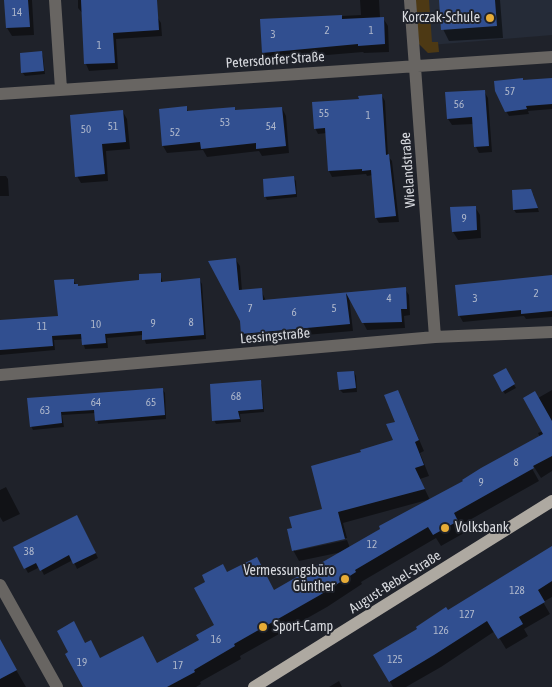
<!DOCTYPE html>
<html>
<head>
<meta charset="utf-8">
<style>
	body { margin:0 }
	canvas { display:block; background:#1f222a }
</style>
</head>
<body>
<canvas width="552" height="687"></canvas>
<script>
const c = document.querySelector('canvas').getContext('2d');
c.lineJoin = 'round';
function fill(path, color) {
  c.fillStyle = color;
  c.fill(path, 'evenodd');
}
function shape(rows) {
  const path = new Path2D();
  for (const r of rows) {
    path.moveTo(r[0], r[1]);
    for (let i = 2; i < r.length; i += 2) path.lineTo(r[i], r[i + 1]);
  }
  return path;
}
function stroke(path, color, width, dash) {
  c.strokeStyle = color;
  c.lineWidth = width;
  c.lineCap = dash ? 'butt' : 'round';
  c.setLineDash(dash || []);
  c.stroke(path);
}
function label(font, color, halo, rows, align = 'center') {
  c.font = font + ' "Asap Condensed",sans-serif';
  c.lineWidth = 4;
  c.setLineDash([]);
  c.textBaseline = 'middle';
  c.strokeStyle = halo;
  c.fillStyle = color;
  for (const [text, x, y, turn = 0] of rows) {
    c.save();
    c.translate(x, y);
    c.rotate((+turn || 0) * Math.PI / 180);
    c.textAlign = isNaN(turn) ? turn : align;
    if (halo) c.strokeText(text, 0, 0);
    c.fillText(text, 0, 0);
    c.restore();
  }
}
fill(shape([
	[426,0,552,0,552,35,430,45]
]), '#252b37');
fill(shape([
	[415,0,429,0,432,42,438,42,439,52,428,53,419,44]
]), '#4d3914');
fill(shape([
	[5,0,32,0,34,35,12,36,7,28],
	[78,0,147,0,161,23,162,36,116,39,118,69,89,71,86,64,83,14,78,8],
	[360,0,379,0,380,18,383,18,388,26,389,52,364,53,363,52,268,60,263,52,261,20,361,15],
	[440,0,500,0,503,38,449,41,443,29],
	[41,52,43,56,45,74,25,76,22,72],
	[552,79,552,109,528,111,529,114,509,116,506,111],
	[484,91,488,98,492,152,479,153,476,147,474,124,452,125,448,119],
	[382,96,385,101,388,156,392,161,399,222,379,223,376,218,373,175,367,176,366,174,332,177,329,171,327,133,318,134,315,128,360,100],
	[186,107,189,113,234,108,236,112,282,108,286,116,289,153,262,156,259,151,207,157,203,150,167,153,163,146],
	[123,112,127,119,130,149,106,151,108,181,81,183,77,176],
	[0,176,6,176,8,179,9,196,0,196],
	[293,177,296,181,297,197,267,200,265,196],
	[533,194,539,212,516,213,514,210],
	[475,207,480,215,481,238,458,240,453,232],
	[236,260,240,266,242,291,261,290,266,301,405,289,409,295,410,315,404,316,405,328,367,330,349,296,353,331,246,340,242,333],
	[160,274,163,283,199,279,202,284,206,339,146,344,143,335,107,338,108,348,85,349,82,339,54,340,55,350,0,355,0,321,59,317,73,280,78,287,141,281],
	[552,276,552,317,526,319,524,316,463,322,459,315],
	[505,370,516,388,505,394,494,376],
	[354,372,356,376,357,392,343,393,340,390],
	[260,382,262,385,264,412,240,414,241,422,216,424,214,420],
	[163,390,165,393,166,419,98,424,96,413,62,415,64,427,33,430,31,426,29,399],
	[552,390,552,471,541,478,531,462,529,463,539,481,459,526,464,533,441,546,436,538,361,582,362,584,327,607,240,656,241,659,200,682,201,684,196,687,84,687,85,644,100,659,157,664,201,640,215,626,227,574,274,592,342,552,299,561,293,550,324,510,363,453,394,441,396,422,403,402,424,451,420,453,429,476,420,479,430,500,540,437,538,433,543,431,538,398],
	[427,500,350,548,347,540,295,551,295,549,347,538,343,523],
	[6,487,20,514,3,522,0,517,0,490],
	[80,521,98,558,77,569,73,560,44,575,40,567,28,573,14,547],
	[552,548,552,597,543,602,550,614,524,629,528,636,506,649,495,631,441,667,406,687,393,687,375,656],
	[0,641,7,654,26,687,0,687],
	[339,681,342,687,329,687]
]), '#0007');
fill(shape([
	[4,0,28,0,30,27,6,28],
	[81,0,157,0,159,30,113,33,115,63,84,64],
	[439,0,495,0,497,26,441,30],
	[342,15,342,19,384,17,385,44,358,46,358,44,262,53,260,19],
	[42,51,44,71,21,73,20,53],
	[523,78,523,80,552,78,552,104,526,106,527,109,505,112,495,91,494,81],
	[485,90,489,146,474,147,472,117,447,119,445,92],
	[382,94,386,155,389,154,396,216,375,218,371,170,362,171,362,169,328,171,325,128,314,129,312,102,359,99,358,96],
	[187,106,187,111,235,107,235,110,282,107,286,146,256,149,256,143,201,149,200,142,162,146,159,109],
	[123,110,126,142,102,144,105,174,75,177,70,115],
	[294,176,296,194,264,197,263,179],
	[531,189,538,208,513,210,512,190],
	[476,206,477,230,452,232,450,207],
	[236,258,239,290,262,288,263,300,406,287,407,309,401,309,402,322,362,323,346,293,350,324,241,334,240,321,208,261],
	[161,273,161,282,200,278,204,335,142,340,142,331,105,334,106,343,82,345,81,334,52,336,53,346,0,350,0,320,58,316,54,280,74,279,74,284,78,284,78,286,139,280,139,274],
	[552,275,552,311,521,314,521,310,458,316,455,285],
	[506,368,515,384,502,392,493,375],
	[354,371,356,388,339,390,337,372],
	[261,380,263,409,238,411,240,419,212,421,210,384],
	[163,388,165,415,95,421,94,410,61,412,62,423,30,427,27,398],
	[398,390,419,440,415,442,424,465,415,468,425,489,338,512,345,539,292,551,287,529,292,528,289,517,322,509,311,466,361,452,360,450,393,440,386,424,395,422,384,395],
	[535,391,552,421,552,456,533,466,534,468,454,513,458,521,433,535,428,527,355,570,356,572,320,595,234,644,235,646,194,670,195,672,167,687,83,687,65,654,68,652,57,631,74,621,85,643,91,640,100,658,143,636,157,663,199,640,196,635,214,625,194,588,205,582,202,575,223,564,227,572,257,557,274,590,380,529,379,526,463,481,462,480,481,468,543,434,523,398],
	[77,515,96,553,73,564,69,555,40,571,36,563,24,569,13,547],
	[552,546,552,581,538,590,545,602,519,617,523,624,498,639,487,621,434,655,389,682,373,655,417,629,416,627,446,607,448,610],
	[0,639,17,670,0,679]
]), '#314f90');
stroke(shape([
	[55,0,61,89],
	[410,0,435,337],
	[0,94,552,57],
	[0,375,435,337,552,332],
	[0,585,57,687]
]), '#686562', 12);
stroke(shape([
	[254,687,552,501]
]), '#aea9a1', 12);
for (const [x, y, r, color] of [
	[490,18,5,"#e7ac37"],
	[445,528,5,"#e7ac37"],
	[345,579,5,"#e7ac37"],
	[263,627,5,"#e7ac37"]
]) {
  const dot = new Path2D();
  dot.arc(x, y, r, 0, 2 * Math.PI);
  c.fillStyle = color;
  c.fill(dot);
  stroke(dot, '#1f222a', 2);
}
label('11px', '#aeb7cb', null, [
	["14",17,13],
	["2",327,31],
	["1",371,31],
	["3",273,35],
	["1",99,46],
	["57",510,92],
	["56",459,105],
	["55",324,114],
	["1",368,116],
	["53",225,123],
	["51",113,127],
	["54",271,127],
	["50",86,130],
	["52",175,133],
	["9",464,219],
	["2",536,294],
	["4",389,299],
	["3",475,299],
	["7",250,309],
	["5",334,309],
	["6",294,313],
	["8",191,323],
	["9",153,324],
	["10",96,325],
	["11",42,327],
	["68",236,397],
	["64",96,403],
	["65",151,403],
	["63",45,411],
	["8",516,463],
	["9",481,483],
	["12",372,545],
	["38",29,552],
	["128",517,591],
	["127",467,615],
	["126",441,631],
	["16",216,640],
	["125",395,660],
	["19",82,663],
	["17",178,666]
]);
label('14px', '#d8dadf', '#1f222a', [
	["Korczak-Schule",480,18],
	["Volksbank",455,528,"left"],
	["Vermessungsbüro",335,571],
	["Günther",335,587],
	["Sport-Camp",273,627,"left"]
], 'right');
label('14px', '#d8dadf', '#1f222a', [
	["Petersdorfer Straße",275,60,-4],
	["Wielandstraße",408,170,-94],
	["Lessingstraße",275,336,-5],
	["August-Bebel-Straße",395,582,-32]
]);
</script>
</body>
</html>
